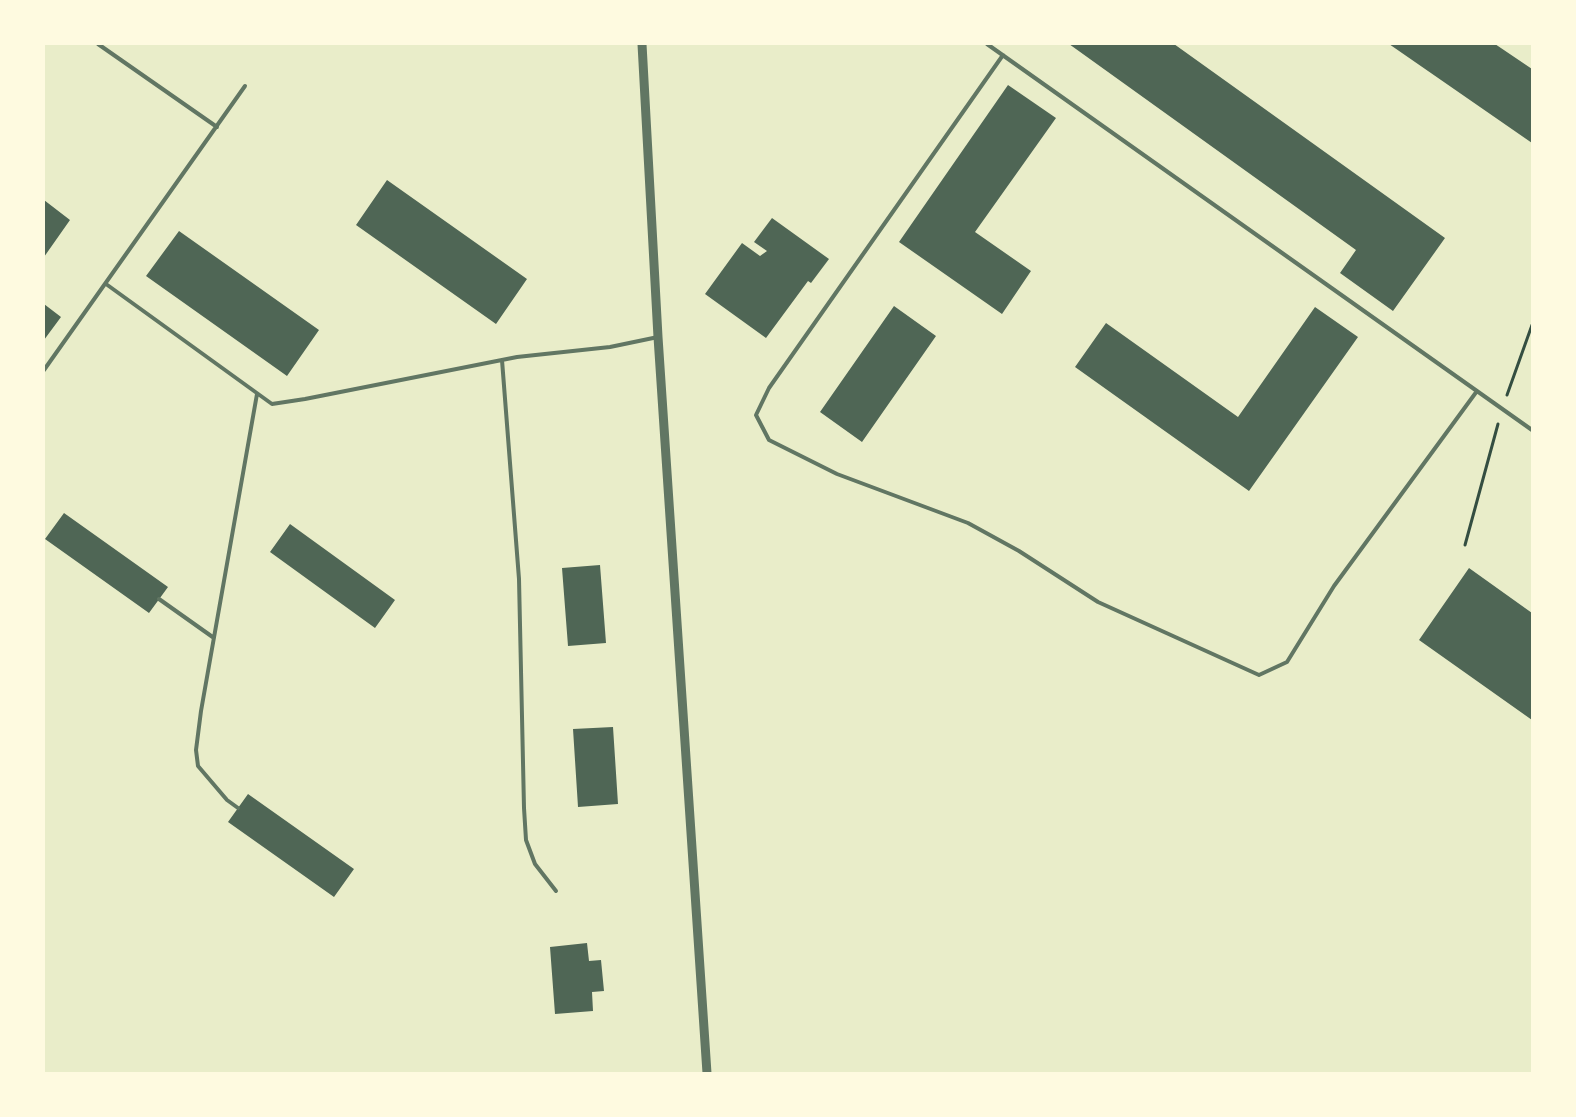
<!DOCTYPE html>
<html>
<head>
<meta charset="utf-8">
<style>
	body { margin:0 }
	#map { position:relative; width:1576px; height:1117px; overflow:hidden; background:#e9edc9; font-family:"Space Grotesk",sans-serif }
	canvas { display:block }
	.frame { position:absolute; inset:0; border:45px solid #fefae0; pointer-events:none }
</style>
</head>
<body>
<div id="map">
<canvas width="1576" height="1117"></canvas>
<div class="frame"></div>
</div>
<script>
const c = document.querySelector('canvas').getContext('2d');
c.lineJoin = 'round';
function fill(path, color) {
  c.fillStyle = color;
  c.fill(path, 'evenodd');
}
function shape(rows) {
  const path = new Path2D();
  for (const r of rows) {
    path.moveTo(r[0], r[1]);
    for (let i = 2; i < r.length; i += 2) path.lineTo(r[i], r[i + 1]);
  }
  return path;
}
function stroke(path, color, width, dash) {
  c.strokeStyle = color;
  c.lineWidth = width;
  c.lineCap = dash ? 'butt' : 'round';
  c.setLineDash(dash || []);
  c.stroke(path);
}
fill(shape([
	[1069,44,1174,44,1445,238,1393,311,1340,273,1356,250],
	[1389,44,1495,44,1532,69,1532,143],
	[1008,85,1056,118,975,232,1031,271,1002,314,899,242],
	[387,180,527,279,496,324,356,225],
	[44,200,70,220,44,257],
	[772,218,829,259,811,283,808,281,766,338,705,294,742,243,760,256,767,251,754,242],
	[179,231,319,330,287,376,146,276],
	[44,304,61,317,44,340],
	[894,306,936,336,862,442,820,412],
	[1315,307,1358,337,1249,491,1075,367,1106,323,1238,417],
	[64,513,168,587,149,613,45,539],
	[290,524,395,600,375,628,270,552],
	[600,565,606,643,568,646,562,568],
	[1469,568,1532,613,1532,720,1419,640],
	[613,727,618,804,578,807,573,729],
	[248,794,354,869,334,897,228,822],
	[587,943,589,961,601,960,604,991,592,992,593,1011,555,1014,550,947]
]), '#4f6655');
stroke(shape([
	[1507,395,1532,325],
	[1465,545,1498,424]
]), '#344e41', 3);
stroke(shape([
	[98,44,217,127],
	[987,44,1532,430],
	[1003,55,769,388,756,415,769,440,837,474,968,523,1019,551,1098,602,1259,675,1287,662,1334,586,1477,391],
	[106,284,272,404,305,399,517,357,610,347,658,337],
	[502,360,519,579,524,808,526,840,535,864,556,891],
	[44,370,245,86],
	[159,599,214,638],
	[238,808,227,800,198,766,196,750,201,711,257,394]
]), '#617663', 4);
stroke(shape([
	[642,44,658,337,707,1073]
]), '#617663', 9);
</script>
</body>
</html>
